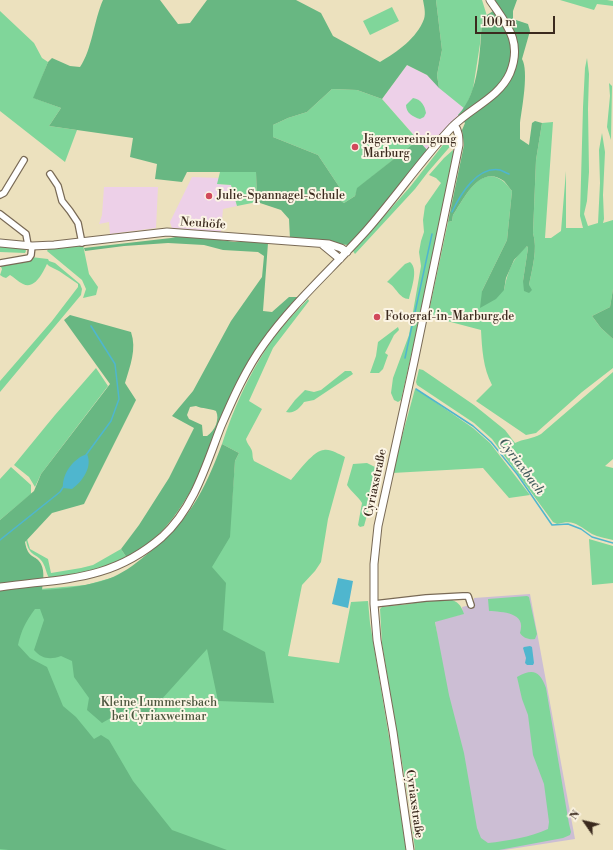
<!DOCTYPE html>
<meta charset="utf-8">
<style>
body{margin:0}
#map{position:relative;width:613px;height:850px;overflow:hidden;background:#ece1be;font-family:"Libre Bodoni",serif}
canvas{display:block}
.north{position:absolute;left:565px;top:802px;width:40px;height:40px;-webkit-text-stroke:3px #fcf5e5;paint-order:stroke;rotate:304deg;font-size:11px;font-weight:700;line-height:16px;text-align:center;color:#3b2a1e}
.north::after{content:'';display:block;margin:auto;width:14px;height:18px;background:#3b2a1e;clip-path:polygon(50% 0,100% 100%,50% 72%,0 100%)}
.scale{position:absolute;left:475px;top:16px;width:80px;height:18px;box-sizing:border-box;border:2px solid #3b2a1e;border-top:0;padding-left:5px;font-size:12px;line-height:14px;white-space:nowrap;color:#3b2a1e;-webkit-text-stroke:3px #fcf5e5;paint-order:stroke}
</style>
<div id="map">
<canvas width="613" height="850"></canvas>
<div class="north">N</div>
<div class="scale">100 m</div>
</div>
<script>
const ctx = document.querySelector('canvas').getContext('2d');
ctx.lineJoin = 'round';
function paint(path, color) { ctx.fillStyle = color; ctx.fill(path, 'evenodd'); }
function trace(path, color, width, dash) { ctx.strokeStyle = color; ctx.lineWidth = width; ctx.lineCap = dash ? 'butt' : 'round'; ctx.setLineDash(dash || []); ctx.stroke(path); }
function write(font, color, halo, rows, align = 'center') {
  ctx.font = font + ' "Libre Bodoni",serif'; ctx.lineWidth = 4; ctx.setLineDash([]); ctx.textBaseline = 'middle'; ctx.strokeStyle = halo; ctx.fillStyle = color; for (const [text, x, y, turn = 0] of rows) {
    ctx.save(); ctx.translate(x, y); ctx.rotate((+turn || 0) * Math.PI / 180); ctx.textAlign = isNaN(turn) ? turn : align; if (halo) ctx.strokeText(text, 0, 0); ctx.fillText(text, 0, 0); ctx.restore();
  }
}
paint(new Path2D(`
 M407 65 427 75 440 88 465 109 442 133 428 151 382 99Z
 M192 177 219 178 218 184 231 185 237 206 223 209 221 232 172 228 170 222Z
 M104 187H158L156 228 110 234 109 222 99 224 102 215Z`), '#edd0e8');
paint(new Path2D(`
 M530 594 575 839 504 850H469L435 621 463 614 462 607 474 604V598Z`), '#ccbed4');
paint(new Path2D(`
 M436 0H482L487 16 482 18 480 44 473 89 465 109 439 88 437 75 442 50Z
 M560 0H607L613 1V6L597 4 594 10Z
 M392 7 399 21 370 35 363 21Z
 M0 11 34 43 42 58 48 62 34 98 61 108 49 126 77 130 65 162 0 111Z
 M587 58 589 74 588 109 589 172 587 201 584 214 588 226 598 223 600 183 599 150 602 133 605 152 603 195 604 219 603 223 613 220V289L610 307 592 316 601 328 613 339V368L582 392 536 433 526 435 476 401 492 385C483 368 482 349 481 330L428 316 448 222 452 221 453 215C463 200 480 163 503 181 507 184 509 188 512 191L507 240 482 291 504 290C507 273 513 257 527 246L528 248 523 281 529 285C532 269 538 249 533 233L536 160 542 123 553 122 545 238H551L561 231 566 171V228H583L580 216 583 107 585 68Z
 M609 83 612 86 611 140 607 127 610 96Z
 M332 89 357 90 382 99 418 140 358 188 355 196 344 203 332 195 340 188 318 155 273 137V125L288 118 307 112Z
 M413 98C421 99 425 106 426 113L424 117 420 119C413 117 406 113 406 105Z
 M452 136 455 138 454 142 428 172 415 189 355 254 353 251 360 243 410 187 446 141Z
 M453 150 454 151C438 234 420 317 401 400L398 402 394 400 391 393 393 378 409 335 421 266 419 252 421 241 424 232 423 220 425 206 441 183 436 178 429 175 444 158Z
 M220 172H256L257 202 237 206 231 185 217 184Z
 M83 245 89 274 98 287 96 295 83 298 86 289 82 280 47 251 48 249Z
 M0 247 25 248 26 251 25 253 0 252Z
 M31 257 48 259 49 261 55 263 80 284 82 289 81 295 0 392V381L52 321 78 287V284L59 271 49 266 47 264C43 272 35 290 23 284 18 282 14 277 10 275L6 278 3 277 0 275 2 269 0 265Z
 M410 262C419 269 411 289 409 299 399 299 396 286 387 282L405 264Z
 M308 299 309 301 273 348 249 401 262 409 246 439C247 444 251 447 252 451 253 455 252 457 254 461L291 480C298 472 314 450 324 450 331 449 338 454 345 457L328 519 321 562 315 571 302 585 288 656 339 663 351 602 368 601 370 623 391 749 406 850H0V593L17 591 86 585 118 576 232 501 235 461 239 453 222 444C233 410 248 376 268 346 279 329 294 314 308 299Z
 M398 327 399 330 394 335 385 353 388 355 383 369 379 373H370L376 356 378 342Z
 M96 368 108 386 41 474 35 487 29 477 14 465 55 415Z
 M419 369 423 370 474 405 505 430 515 443C523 439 532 439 541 434L613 372V459L605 466 613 468V540C606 538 598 537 592 534 577 525 575 519 557 524L553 522 492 439 474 423 417 385 416 382Z
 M345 371H351L353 374 314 400 304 402C300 408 294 414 286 412L295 400 305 390 314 392 321 390Z
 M415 389 422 393 473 428 490 443 530 495 509 498 483 468 392 473Z
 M367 463 375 467 378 476 364 526 360 527 358 525 362 503C357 495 352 493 347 485L353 464Z
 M11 467 31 485V494L0 520V479Z
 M27 539 30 549 48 559 51 573 81 568 93 565 121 549 127 558 95 571 49 578C46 573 46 568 43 563 38 553 29 558 26 540Z
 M589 539 613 546V583L592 585Z
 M527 596 529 597 537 634 535 639C529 640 523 638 520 633 527 612 502 612 489 611L488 599Z
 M448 599C458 601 461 605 464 614L435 622 449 695 464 753 477 828 481 838 488 843C507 841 531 837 548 829L549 822 544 784 533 755 528 715 522 699 517 677C533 668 540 671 546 688L569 824 571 832 570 835 563 838 499 850H415L410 809 382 644 380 609 382 607 409 604 426 600Z`), '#80d69a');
paint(new Path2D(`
 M103 0H160L178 24 190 23 207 0H296L321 13 333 36 380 62C397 52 417 38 424 19 426 13 424 6 423 0H436L442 50 437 75 439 88 427 75 407 65 382 99 357 90 332 89 307 112 288 118 273 125V137L318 155 340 188 332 195 344 203 355 196 357 188 418 140 428 151 361 232 348 245 290 239 289 219 281 210 257 202 256 172H187L182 182 155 179 157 164 130 157 133 138 49 126 61 108 33 98 48 62 52 58 70 66 80 67C92 50 94 20 103 0Z
 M494 0H517L513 11V19L528 24 530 31 522 59C529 71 522 108 520 123 520 128 520 134 520 139L529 145 532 123 535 121 542 123 536 160 533 233C538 249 532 269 529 285L532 290 529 293 524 291 523 281 528 248 527 246 514 260 506 278 504 290 496 299 480 308 482 291 507 240 512 191C509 188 507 184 504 181 480 163 463 200 453 215L452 221 448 222 464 145 462 130 465 123 458 115C480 92 480 49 482 18L498 8Z
 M180 236 199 237 235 242 246 241 268 243 263 311 272 312 289 297H301C276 329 248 359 230 396 214 441 195 497 161 532 151 542 138 550 127 558L121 549 139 525 169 478 194 428 172 416 193 391 231 321 262 277 264 256 258 252 223 250 204 245 168 243 124 246 85 251 84 248 171 238ZM196 406C203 409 209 408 216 411 220 419 215 431 207 436H203L202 425 189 419 187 415 190 407Z
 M613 289V339L601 328 592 316 610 307Z
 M70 315 131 332C137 349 130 366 125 383L136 400 84 504 52 513 25 542C28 560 36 554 41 564 45 572 43 582 42 590 64 589 87 586 108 579 122 574 134 565 146 555 188 523 204 492 222 444L239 453 235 461 230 537 212 567 226 583 223 630 265 652 274 703 218 701 207 649 161 700 152 721 128 708 102 723 87 710 89 698 74 677 72 661 61 656C50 660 42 659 34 650L44 620 40 609H35C26 621 21 631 18 645L30 658 47 667 63 706 76 717 94 739 101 735 109 740 133 781 172 830 227 850H9L0 849V520L34 491 41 474 110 384 64 320Z`), '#68b782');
paint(new Path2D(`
 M87 454C93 467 82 482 72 489L63 488C62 473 74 458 87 454Z
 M338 578 353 581 348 608 332 604Z
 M530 646 532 647 534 663 533 665H527L525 663 526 658 523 648 524 647Z`), '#4fb6ce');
trace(new Path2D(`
 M452 212C460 195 477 166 500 170 503 171 506 173 509 174
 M405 358 432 234
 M416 389 473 426 491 442 517 474 552 525 568 524 581 529 592 537 613 543
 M86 455 111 421 119 399 115 364 91 326
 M0 540 60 492 64 486`), '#4fb6ce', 1.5);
const minor = new Path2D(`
 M50 174 58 186 62 201 70 211 78 223 82 243
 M0 195 4 193 24 160
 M0 214 26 234 28 245
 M0 263 29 258 31 255 32 246
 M374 604 426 598 463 596H468L471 605`);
const tertiary = new Path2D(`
 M0 243 32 246 54 245 167 232 329 244 341 248 347 252
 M323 245 340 259
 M0 587C63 578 110 582 162 537 194 508 206 465 221 426 233 398 246 369 264 344 293 303 332 269 366 231 396 197 421 160 452 127 470 108 499 98 510 73 523 41 506 24 490 0
 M410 850 393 732 377 640 374 604V564L378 526 414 362 459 145C459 138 459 131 454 125`);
trace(minor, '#796a56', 8);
trace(tertiary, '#796a56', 9);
trace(minor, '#fff', 5.5);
trace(tertiary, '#fff', 7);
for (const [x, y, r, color] of [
 [355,147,4,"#d1495b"],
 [209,196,4,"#d1495b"],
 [377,317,4,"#d1495b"]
]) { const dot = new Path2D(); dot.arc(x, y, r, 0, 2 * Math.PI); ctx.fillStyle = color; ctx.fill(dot); trace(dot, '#fcf5e5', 1.5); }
write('12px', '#3b2a1e', '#fcf5e5', [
 ["Jägervereinigung",363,140],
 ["Marburg",363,154],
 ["Julie-Spannagel-Schule",217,196],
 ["Fotograf-in-Marburg.de",385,317]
], 'left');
write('12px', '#3b2a1e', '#fcf5e5', [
 ["Neuhöfe",203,224,4],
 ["Cyriaxstraße",376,483,-78],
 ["Cyriaxstraße",414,804,82]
]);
write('12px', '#4c553d', '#fcf5e5', [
 ["Kleine Lummersbach",159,703],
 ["bei Cyriaxweimar",159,717]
]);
write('italic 13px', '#425b5c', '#fcf5e5', [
 ["Cyriaxbach",521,467,53]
]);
</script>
